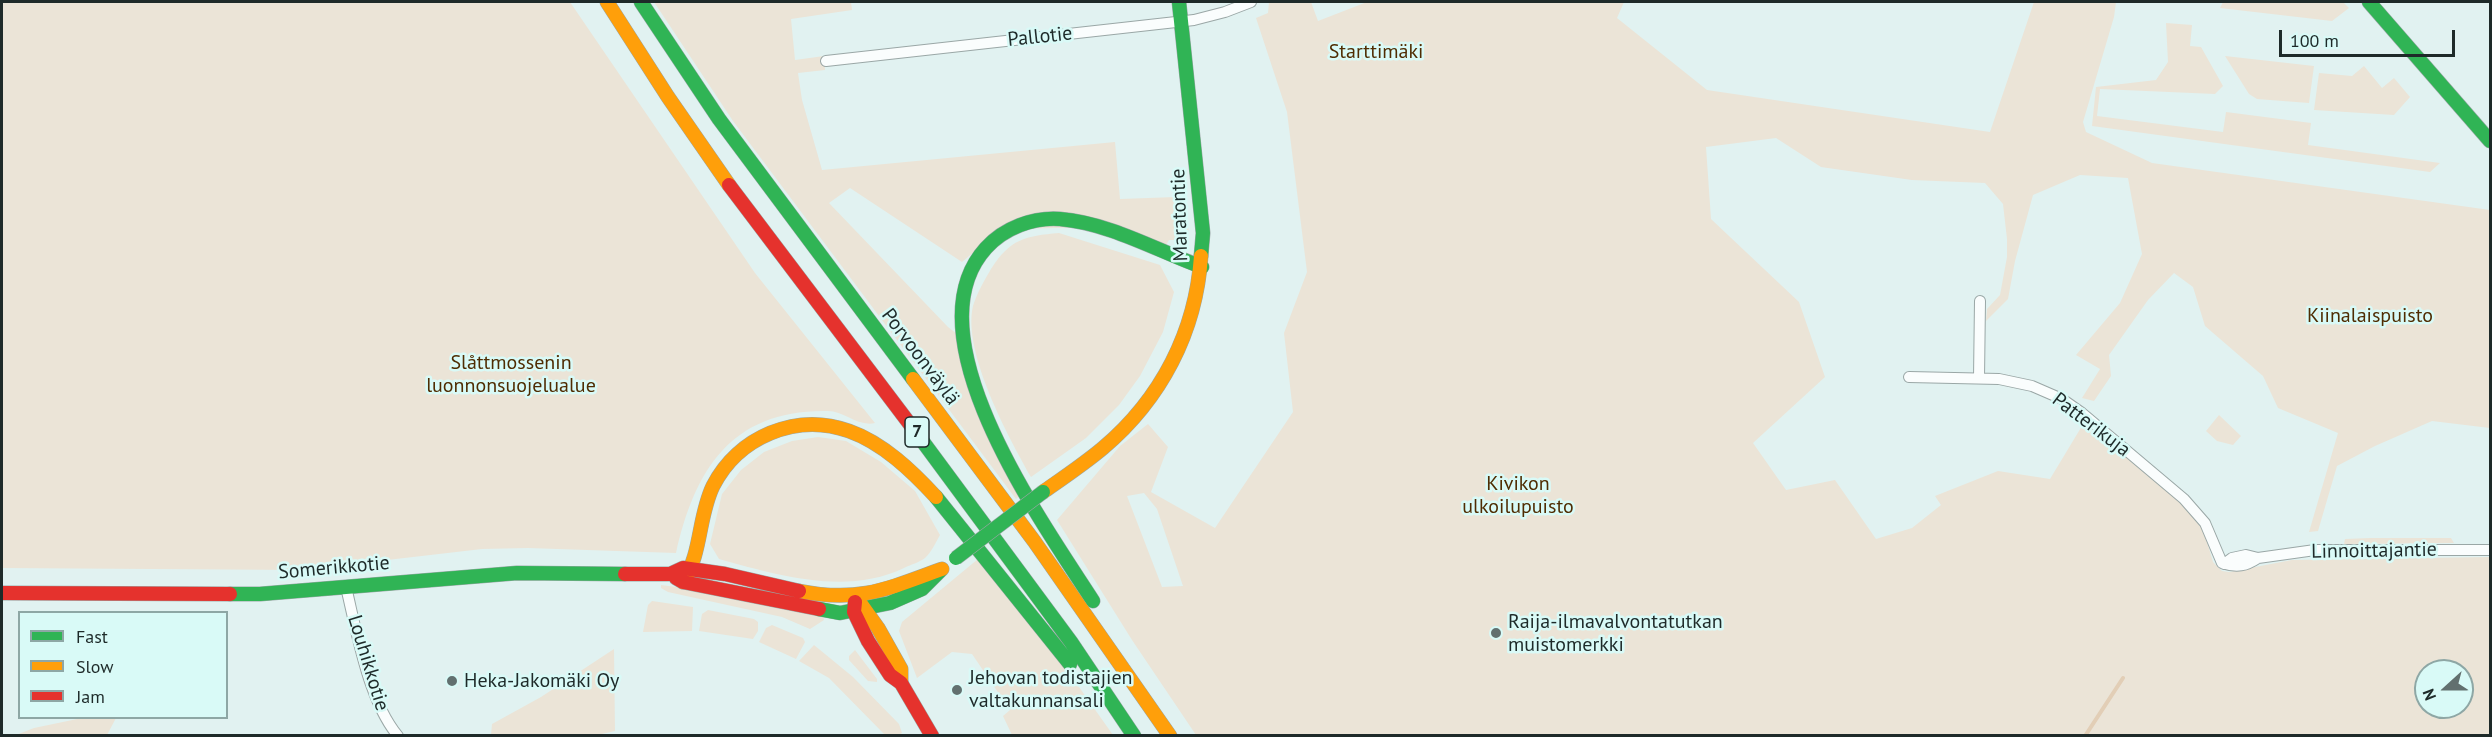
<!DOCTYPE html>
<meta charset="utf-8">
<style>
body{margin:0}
#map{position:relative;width:2492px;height:737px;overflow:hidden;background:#e1f2f1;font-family:"PT Sans",sans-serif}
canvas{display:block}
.frame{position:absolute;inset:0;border:3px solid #1e2a29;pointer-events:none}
.legend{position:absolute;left:18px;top:611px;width:210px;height:108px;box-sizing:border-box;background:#d9faf7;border:2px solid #8ea7a5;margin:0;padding:8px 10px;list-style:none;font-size:18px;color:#1e2a29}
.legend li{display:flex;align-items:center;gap:12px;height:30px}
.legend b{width:30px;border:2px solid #8ea7a5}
.north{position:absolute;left:2414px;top:659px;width:60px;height:60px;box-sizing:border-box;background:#d9faf7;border:2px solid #8ea7a5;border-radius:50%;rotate:249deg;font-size:16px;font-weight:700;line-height:24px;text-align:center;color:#1e2a29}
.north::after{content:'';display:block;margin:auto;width:21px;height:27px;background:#62706f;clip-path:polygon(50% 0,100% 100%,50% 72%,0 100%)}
.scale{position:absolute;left:2279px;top:30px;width:176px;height:27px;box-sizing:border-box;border:3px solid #1e2a29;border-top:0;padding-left:8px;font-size:18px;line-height:21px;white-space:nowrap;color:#1e2a29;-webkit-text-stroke:4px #d9faf7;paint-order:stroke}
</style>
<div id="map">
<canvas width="2492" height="737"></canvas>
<div class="frame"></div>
<ul class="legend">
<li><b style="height:8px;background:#30b455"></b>Fast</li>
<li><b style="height:8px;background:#ff9f0a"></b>Slow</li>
<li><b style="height:8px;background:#e5322d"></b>Jam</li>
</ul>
<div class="north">N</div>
<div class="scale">100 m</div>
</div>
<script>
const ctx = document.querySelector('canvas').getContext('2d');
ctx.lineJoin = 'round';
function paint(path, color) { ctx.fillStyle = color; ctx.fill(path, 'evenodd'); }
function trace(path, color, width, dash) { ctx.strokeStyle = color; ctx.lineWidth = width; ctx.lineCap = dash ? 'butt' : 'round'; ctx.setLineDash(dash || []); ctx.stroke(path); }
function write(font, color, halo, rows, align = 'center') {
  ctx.font = font + ' "PT Sans",sans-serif'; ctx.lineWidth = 5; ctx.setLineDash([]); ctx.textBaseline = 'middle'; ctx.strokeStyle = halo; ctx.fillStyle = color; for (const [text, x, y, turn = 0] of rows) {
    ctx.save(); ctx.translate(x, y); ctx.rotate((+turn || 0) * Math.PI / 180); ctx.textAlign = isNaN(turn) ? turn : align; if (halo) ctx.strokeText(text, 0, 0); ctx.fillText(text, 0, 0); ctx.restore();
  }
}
paint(new Path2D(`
 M2 2H570L755 273 875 423C858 427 844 411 828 411 733 409 695 468 676 553L528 548 482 549 301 570 2 568Z
 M654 2H851L852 10 791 19 795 60 824 56 825 70 798 73 802 100 822 170 1115 142 1120 199 1176 197 1175 172 1183 175 1189 235 1184 240H1169L1166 245 1108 227 1001 229 962 262 850 188 829 203 948 327 957 334 1022 494 1016 499 733 121Z
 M1269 2H1311L1318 21 1367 2H1624L1617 18 1707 90 1990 132 2034 2H2116L2114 17 2083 122 2086 132 2152 163 2490 210V428L2432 421 2375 446 2337 466 2318 531 2309 532 2338 433 2278 408 2263 376 2205 326 2193 287 2174 273 2148 300 2109 355 2111 376 2094 401 2082 398 2100 369 2076 355 2120 303 2142 254 2128 178 2080 175 2033 195 2015 261 2008 299 1986 321 1987 309 2000 295 2007 257V239L2003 204 1985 183 1912 180 1821 167 1776 138 1706 147 1711 219 1799 302 1825 377 1753 443 1786 490 1835 480 1876 539 1912 528 1941 505 1935 496 1998 471 2050 479 2085 421 2184 504 2203 528 2213 562 2222 571 2229 572 2292 560 2490 557V735H1196L1132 640 1057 520 1120 446 1148 424 1168 447 1151 492 1215 528 1293 412 1284 333 1307 272 1287 112 1256 18 1268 13ZM1144 493 1157 509 1183 586 1162 587 1127 496ZM2426 671H2462V707H2426Z
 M2223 2H2343L2349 8 2332 21 2220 8Z
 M2166 23 2192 25 2190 46 2201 47 2223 86 2215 94 2100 89 2097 116 2223 132 2226 112 2311 123 2308 145 2440 163 2430 172 2092 126 2096 87 2156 80 2168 62Z
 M2225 56 2314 66 2309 103 2257 99 2249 94Z
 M2364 66 2382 88 2394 78 2410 97 2394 115 2314 110 2319 73 2352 76Z
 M1059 233 1160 265 1174 292 1163 332 1140 376 1119 405 1086 438 1031 477C1009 438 962 352 973 306 977 293 984 281 991 269 1010 239 1025 236 1059 233Z
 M2219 415 2241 436 2233 445 2217 441 2206 431Z
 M818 437 846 441 881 462 915 491 940 535C936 542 931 553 925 558 920 562 910 565 904 568 846 596 777 575 719 559L710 544 722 494 741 470 764 452 792 441Z
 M2370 538H2451L2454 543 2344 544 2345 539Z
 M978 559 1062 663 1113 735H1012L1003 716 1010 710 972 654 952 652 917 678 899 631 902 622Z
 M661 585 706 591 823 616 824 620 810 629 782 617 668 592 661 588Z
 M652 601 693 607 692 631 643 632 648 605Z
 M708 610 754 619 758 622V631L753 639 699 631 702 614Z
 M772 625 803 638 805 642 796 659 759 642 766 628Z
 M814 645 853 677 899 724 902 733 898 735H885L829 678 799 661Z
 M614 649 615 731 593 736 491 735 492 724 541 697Z
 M855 650 877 679V682L868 681 849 660V656Z
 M82 718H116L107 735H16L34 728Z`), '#ebe4d7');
trace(new Path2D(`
 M2085 736 2123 678`), '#e2ceb6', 4);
const street = new Path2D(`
 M826 61 1194 20 1225 12 1251 2
 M1909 377 1999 379 2032 386 2062 399 2082 413 2184 499 2205 523 2222 563C2237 568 2246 566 2258 558
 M1979 378 1980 301
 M2224 564 2232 558 2246 555 2258 558 2315 550H2490
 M346 587C357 633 368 700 398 736`);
const fast = new Path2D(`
 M641 2 719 119 913 379
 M1179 2 1203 233 1201 256
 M2369 2 2490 141
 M912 427 1071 642 1134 736
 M936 497 1070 664
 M230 594H260L517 573 625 574
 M1093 601C1043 523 907 335 986 248 1004 228 1033 217 1060 219 1109 223 1156 250 1202 267
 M819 609 840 613 890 603 922 589 940 571`);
const slow = new Path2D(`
 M607 2 668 97 729 185
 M913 379 1034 541 1170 736
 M1043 492C1063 478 1084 464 1103 448 1161 399 1196 332 1201 256
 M683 582C702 553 698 517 713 486 738 437 796 412 849 431 883 443 912 471 936 497
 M799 591C859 603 887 589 942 569
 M861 604 878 628 901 669V683`);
const jam = new Path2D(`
 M729 185 912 427
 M625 574H670L683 568 725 574 799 591
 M676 578 683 582 819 609
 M2 593 230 594
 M855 602 854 612 868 641 890 675 901 683 932 736`);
trace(street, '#9aa7a6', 12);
trace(fast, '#9aa7a6', 15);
trace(slow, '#9aa7a6', 15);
trace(jam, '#9aa7a6', 15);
trace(street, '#fafdfd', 10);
trace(fast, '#30b455', 14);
trace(slow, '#ff9f0a', 14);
trace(jam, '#e5322d', 14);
const fastBridge = new Path2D(`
 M956 558 1043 492`);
trace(fastBridge, '#9aa7a6', 15, []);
trace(fastBridge, '#30b455', 14);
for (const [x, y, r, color] of [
 [1496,633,6,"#62706f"],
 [452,681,6,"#62706f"],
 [957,690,6,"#62706f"]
]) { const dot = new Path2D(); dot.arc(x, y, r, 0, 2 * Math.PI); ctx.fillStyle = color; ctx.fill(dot); trace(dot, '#d9faf7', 2); }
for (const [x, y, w] of [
 [917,432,24]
]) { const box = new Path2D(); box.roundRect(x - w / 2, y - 15, w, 30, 4.5); ctx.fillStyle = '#d9faf7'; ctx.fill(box); trace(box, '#1e2a29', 1.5); }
write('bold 18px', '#1e2a29', null, [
 ["7",917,432]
]);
write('20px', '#1e2a29', '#d9faf7', [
 ["Pallotie",1040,37,-6],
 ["Maratontie",1180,215,-92],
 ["Porvoonväylä",920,357,53],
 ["Patterikuja",2091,425,37],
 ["Linnoittajantie",2374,551,-1],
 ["Somerikkotie",334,568,-5],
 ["Louhikkotie",368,663,73]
]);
write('20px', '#4f2c02', '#d9faf7', [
 ["Starttimäki",1376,52],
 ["Kiinalaispuisto",2370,316],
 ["Slåttmossenin",511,363],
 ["luonnonsuojelualue",511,386],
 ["Kivikon",1518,484],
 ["ulkoilupuisto",1518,507]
]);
write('20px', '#1e2a29', '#d9faf7', [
 ["Raija-ilmavalvontatutkan",1508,622],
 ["muistomerkki",1508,645],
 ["Jehovan todistajien",969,678],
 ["valtakunnansali",969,701],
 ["Heka-Jakomäki Oy",464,681]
], 'left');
</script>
